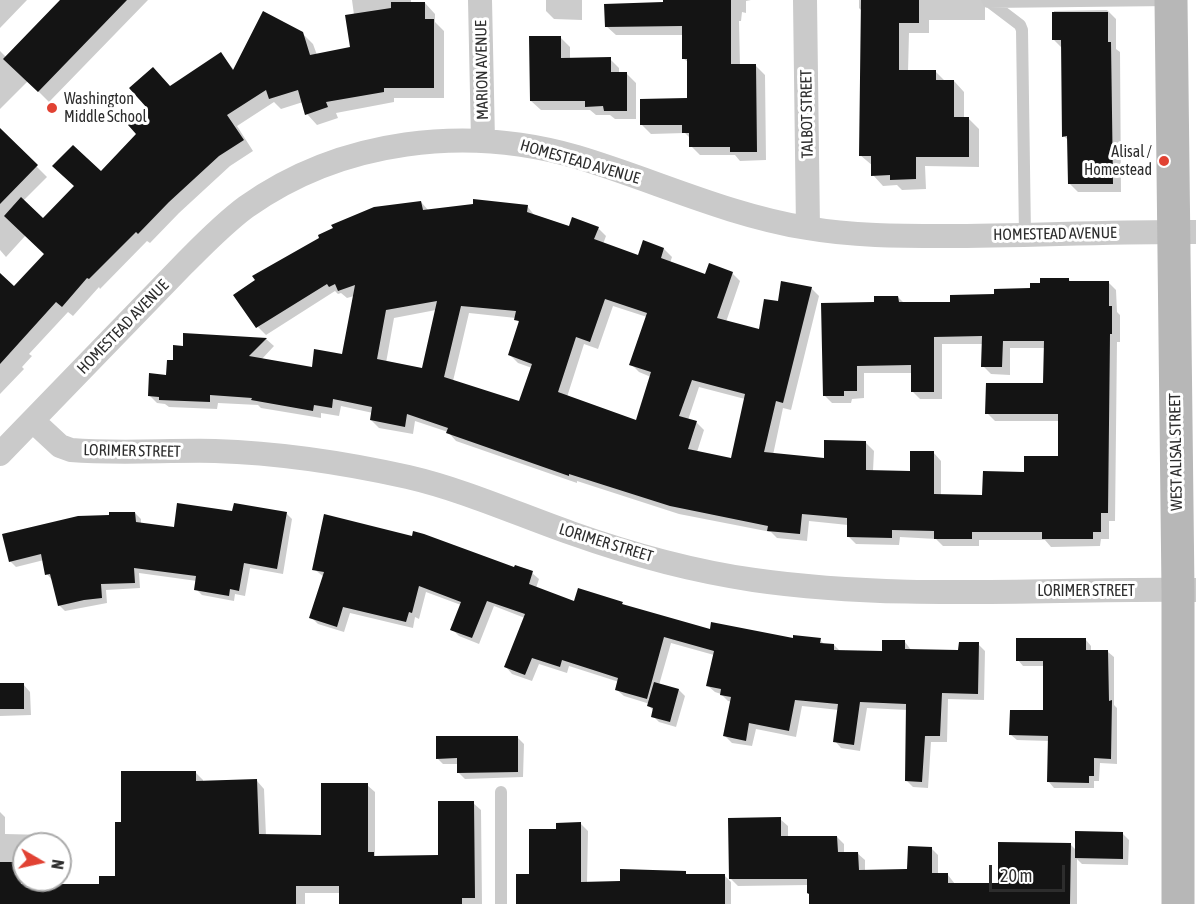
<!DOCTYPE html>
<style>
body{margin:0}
#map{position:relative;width:1196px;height:904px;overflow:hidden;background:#fff;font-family:"Asap Condensed",sans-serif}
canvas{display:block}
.north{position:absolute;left:12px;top:832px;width:60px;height:60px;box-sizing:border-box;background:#fff;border:2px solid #ababab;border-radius:50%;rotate:99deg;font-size:16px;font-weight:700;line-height:24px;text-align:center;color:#2d2d2d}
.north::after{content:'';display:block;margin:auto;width:21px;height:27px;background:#e14233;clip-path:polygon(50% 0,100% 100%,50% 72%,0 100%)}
.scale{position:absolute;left:989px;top:865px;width:76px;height:27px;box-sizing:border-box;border:3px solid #2d2d2d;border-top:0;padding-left:8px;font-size:18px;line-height:21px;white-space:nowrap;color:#2d2d2d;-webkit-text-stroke:4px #fff;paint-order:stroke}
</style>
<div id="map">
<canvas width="1196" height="904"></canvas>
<div class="north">N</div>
<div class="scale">20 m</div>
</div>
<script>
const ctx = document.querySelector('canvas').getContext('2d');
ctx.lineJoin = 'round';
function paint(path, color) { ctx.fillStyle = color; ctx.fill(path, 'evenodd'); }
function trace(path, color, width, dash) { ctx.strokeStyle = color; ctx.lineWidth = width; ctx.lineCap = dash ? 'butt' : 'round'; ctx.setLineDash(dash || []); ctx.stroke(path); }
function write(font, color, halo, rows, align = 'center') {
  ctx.font = font + ' "Asap Condensed",sans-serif'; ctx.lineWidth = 6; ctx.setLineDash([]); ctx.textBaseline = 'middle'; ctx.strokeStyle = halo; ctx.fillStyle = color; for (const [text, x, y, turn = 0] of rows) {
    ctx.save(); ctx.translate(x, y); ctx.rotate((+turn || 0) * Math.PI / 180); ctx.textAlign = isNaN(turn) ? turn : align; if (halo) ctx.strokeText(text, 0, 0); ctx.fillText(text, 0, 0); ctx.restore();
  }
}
paint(new Path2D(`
 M0 0H27L0 28Z
 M62 0H148L49 102 28 81 0 109V51L7 58Z
 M352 0H411V3H425L435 14V22L444 31V98H394V102L336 113 338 118 317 125 307 114 303 102 281 109 274 102 237 126 253 151 230 166 179 213 150 243 147 241 100 289 99 287 73 316 68 312 29 354 32 356 22 367 24 369 0 394V275L14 289 45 254 26 235 6 257 0 250V130L47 177 23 201 43 221 101 173 138 134 170 87 221 54 234 70 302 33 313 44 317 55 352 48 354 15Z
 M546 0H582V20L554 19 546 11Z
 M664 0H751L746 1V13L742 12 741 21H739L740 66H756L765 75 766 160 740 161 735 155H700L691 146V139L685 133 651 134 642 125 688 100 689 63 683 58 684 35H616L606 26 664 4Z
 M859 0H1117L985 6V20H929V33H909L908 72H936L945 81H954L964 92V118H968L979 129V167L925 166 926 189 902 190 897 185 883 186 873 175V166L860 155 863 12 859 8Z
 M1107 10 1116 19V49L1120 52 1121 192H1078L1069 183V141L1064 136 1063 49 1054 40V11Z
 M560 37 570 47V59H610L619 68V73H626L636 83V119H615L610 115H596L590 110H541L531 101Z
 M421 202 429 211 527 206 535 216 570 228H598L606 236 603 244 638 257 664 249 672 257 670 263 706 276 732 273 740 281 726 322 760 331 779 303 811 288 819 296 791 410 783 408 773 455 825 460 866 443 874 451 873 471 912 472 933 452 941 461V495L983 496 1059 457V421H995L987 413 1045 384V348H1010V375L991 374 983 366V344H942V399H920L912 391V373H864V398L852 399 851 403H832L824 395 876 304 898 297 904 303H952L1032 290 1069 280 1071 282H1108L1116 290 1117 312 1120 315V342H1117L1115 521H1109V539H1101L1100 546 1051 547 1045 540H979V546H943L936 539 900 537 899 545 856 544 848 536V525L809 521 807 541 777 538 771 532 679 514 577 481V483L456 441 448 432 415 421 413 434 379 428 371 420 373 413 341 406 339 416 321 413V418L261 408 258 405 218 403 217 409 169 407 165 404 157 403 149 395 168 376 174 362 184 347 185 334 266 339 274 346 261 360 313 368 343 356 354 296 347 298 341 293 338 294 335 291 266 335 258 327ZM613 306 647 317 631 364 639 372 651 377 637 422 567 397 584 344 598 349ZM436 310 423 370 386 363 394 318ZM469 313 516 318 520 324 510 355 518 363 532 368 520 403 453 381ZM699 387 745 399 732 460 697 452 704 430 696 422 688 420Z
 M234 512 286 513 292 519 283 574 250 568 245 596 235 594 234 601 202 595 196 589 197 581 139 573 140 588 106 590 107 603 65 611 59 605 52 580 47 574 44 560 16 567 10 561 135 513 141 519V524L175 529Z
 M314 569H514L532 573 539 579 536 588 575 603 622 604 625 607 711 631 794 640H820L825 645H834L840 651 884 653 905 642 911 650 960 651 978 644 985 651 984 700 948 699 947 742H931L928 788 913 787 907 781 908 710 867 708 860 751 841 748 835 741 839 710 802 706 796 737 756 729 752 746 732 743 725 736 732 702 728 701 721 694 715 692 708 686 714 655 671 643 659 685 679 690 685 696 676 727 659 722 653 716 654 711 649 706 650 704 624 696 617 690 619 682 569 666 567 673 539 664 532 681 512 674 506 667 525 618 494 606 479 644 459 636 452 629 461 605 426 592 419 619 415 617 413 628 350 613 344 632 318 624 311 617 324 577Z
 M1086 640 1091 646V652H1108L1114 657V705L1117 708V764L1100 763 1099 781H1094V788H1054L1049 782V741L1017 740 1011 735 1045 712 1044 666H1023L1018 660Z
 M0 684H23L30 692 31 715 0 716Z
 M517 737 524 744 523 777 465 779 459 773V764H443L437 758Z
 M195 772 203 780V783L257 781 264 789 266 836H322L367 785 375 792V856L377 858 440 856 473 803 481 810 482 904H340V893H305V904H0V812L5 817V834L47 835 54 842V844H24V880H54V886H100L117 877 122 824Z
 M780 819 788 826V837H837L844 844V854L857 853 865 860V872L909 871 931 848 938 855V875H948L955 884 999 885 1070 844 1076 850 1123 834 1129 840 1128 865 1082 864 1077 859V904H811L808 885 738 886 731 879V904H518L531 876 557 830 581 824 588 831 587 883 621 882 685 873 688 875H724L731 882 730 820Z`), '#0003');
paint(new Path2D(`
 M60 0H127L38 92 3 59Z
 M663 0H731V64H756L757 152H730V147H689V133H682V125H640V99L687 98V59H682V26L605 27 604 4 663 2Z
 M861 0H919V23H899V70H936V80H954V117H969V157H916V179L890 180V175L871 176V156H859Z
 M391 2H425V19H434V88H384V92L326 102 328 107 305 115 298 90 269 99 266 90 227 115 244 140 219 156 169 202 138 234 136 232 89 279 87 278 62 307 56 302 0 364V273L14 286 44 254 4 216 21 197 43 218 74 186 52 166 73 145 101 171 136 134 128 125 147 108 129 88 153 67 170 86 221 52 233 70 263 11 303 32 310 55 350 47 345 15 391 8Z
 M1052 12H1108V42H1111L1113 184H1068L1067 136 1062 137 1061 40H1052Z
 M529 36H561V58L611 57V72H627V111H604L603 106 585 107V101H530Z
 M0 128 38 165 0 204Z
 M473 199 528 205 527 212 569 226 572 217 599 227 594 239 638 255 643 240 664 248 661 258 705 274 709 263 733 272 717 318 759 329 764 299 778 301 781 281 812 287 783 403 776 401 764 452 824 458V440L866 441V470L910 471V451H934V494L982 495 983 471 1024 472V456H1058V414H985L986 383H1043L1044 341H1003L1002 367H981L982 336 934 337V392H911V365L857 366V391H844V396H823L821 303 874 302V296H898L899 302H950V295L994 294V289L1030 288V283H1040V278H1069V281H1109V306H1112V334H1110L1108 513H1101V532H1093V539H1042V532H972V539H934V531L892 530V538L847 537V518L802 514 800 534 767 531 768 526 670 506 569 474V476L446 433 448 428 407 414 405 427 370 420 372 407 333 399 332 408 314 405 313 411 251 400 252 398 210 395V402L159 400V397L148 396 149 373 166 375 167 360H173V345L183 346V333L267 338 249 356 312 367 314 349 342 354 355 285 338 291 335 284 329 287 327 284 256 328 233 295 255 280 252 276 319 238 318 235 333 228 331 225 374 207 421 201 423 210 473 204ZM605 299 647 313 629 365 651 372 636 420 558 392 576 337 590 342ZM437 301 422 368 377 359 386 310ZM461 306 516 311 514 320 519 321 508 355 532 364 519 401 444 377ZM692 380 745 394 731 458 688 449 697 421 679 416Z
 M177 503 232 511 234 503 287 512 277 569 244 563 239 591 230 589 229 596 194 590 196 576 134 568 135 583 101 584 102 598 84 600 58 606 50 574 45 575 41 554 9 562 2 534 78 516 109 515V512H135L136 522 174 527Z
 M324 514 412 536 413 531 424 534 514 567 515 565 533 571 529 584 574 601 578 588 623 602 622 604 710 629 711 622 793 638V635L821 638 820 643 834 644V650L882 651V640H905V649L958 650 959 642H979L978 694 942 693 940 736H925L922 782 905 781 906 704 860 702 854 745 833 742 838 704 795 700 789 731 749 723 746 741 723 736 731 697 720 695 721 689 706 686 714 651 664 637 647 699 615 690 618 678 562 660 560 667 532 658 525 675 504 667 525 614 487 601 472 638 450 630 461 602 419 586 412 613 409 612 406 622 343 607 337 627 309 618 324 572 312 570Z
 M1016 638H1086V650H1108L1109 701 1112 700 1111 759 1094 758V776H1089V783L1047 782 1048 736 1009 735 1010 710H1043V661H1016Z
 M654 682 679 689 670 722 651 717 653 708 647 706Z
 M0 683H24V709H0Z
 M436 736H518V772L457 773V758L436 759Z
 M121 771H196V781L257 779 259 834 321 835V783H368V852H374V856L438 855V801H474L475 898H462V904H339V886H296V904H0V862H21V884H99V876H115V822H121Z
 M781 817V836H837L838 852H858L859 870 907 869 908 846 932 847V873H948V883H998V842L1071 843 1070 904H809V894L807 893V879H729L728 818Z
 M581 822V882L620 881V869L686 871V874H725V904H516V874H529V829H556V823Z
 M1075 831 1123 832V859L1075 858Z`), '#141414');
trace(new Path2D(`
 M987 0 1020 25 1022 30 1025 236
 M988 2 1170 0
 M501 792V904`), '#cacaca', 12);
trace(new Path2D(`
 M480 0 483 140
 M805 0 808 228
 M33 421 60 446 71 450C119 454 167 450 215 451 280 453 345 463 408 477 464 490 517 514 571 533 630 554 692 571 754 580 900 601 1049 588 1196 590
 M0 454 183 265C203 245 223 224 246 207 342 139 466 125 577 157 654 180 727 215 807 228 852 236 899 236 945 236 1029 236 1112 231 1196 232`), '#cacaca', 24);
trace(new Path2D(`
 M1171 0 1178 590V904`), '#b7b7b7', 33);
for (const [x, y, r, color] of [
 [52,108,6,"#e14233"],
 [1164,161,6,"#e14233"]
]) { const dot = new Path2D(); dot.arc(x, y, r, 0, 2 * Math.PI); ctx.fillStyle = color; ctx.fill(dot); trace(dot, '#fff', 2); }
write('16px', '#2d2d2d', '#fff', [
 ["MARION AVENUE",482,70,-91],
 ["TALBOT STREET",807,114,-91],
 ["HOMESTEAD AVENUE",580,162,16],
 ["HOMESTEAD AVENUE",1055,234,-1],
 ["HOMESTEAD AVENUE",123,327,-46],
 ["LORIMER STREET",132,451,1],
 ["WEST ALISAL STREET",1176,452,-91],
 ["LORIMER STREET",606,543,17],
 ["LORIMER STREET",1086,591]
]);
write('16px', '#2d2d2d', '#fff', [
 ["Washington",64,99],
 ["Middle School",64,117],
 ["Alisal /",1152,152,"right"],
 ["Homestead",1152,170,"right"]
], 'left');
</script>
